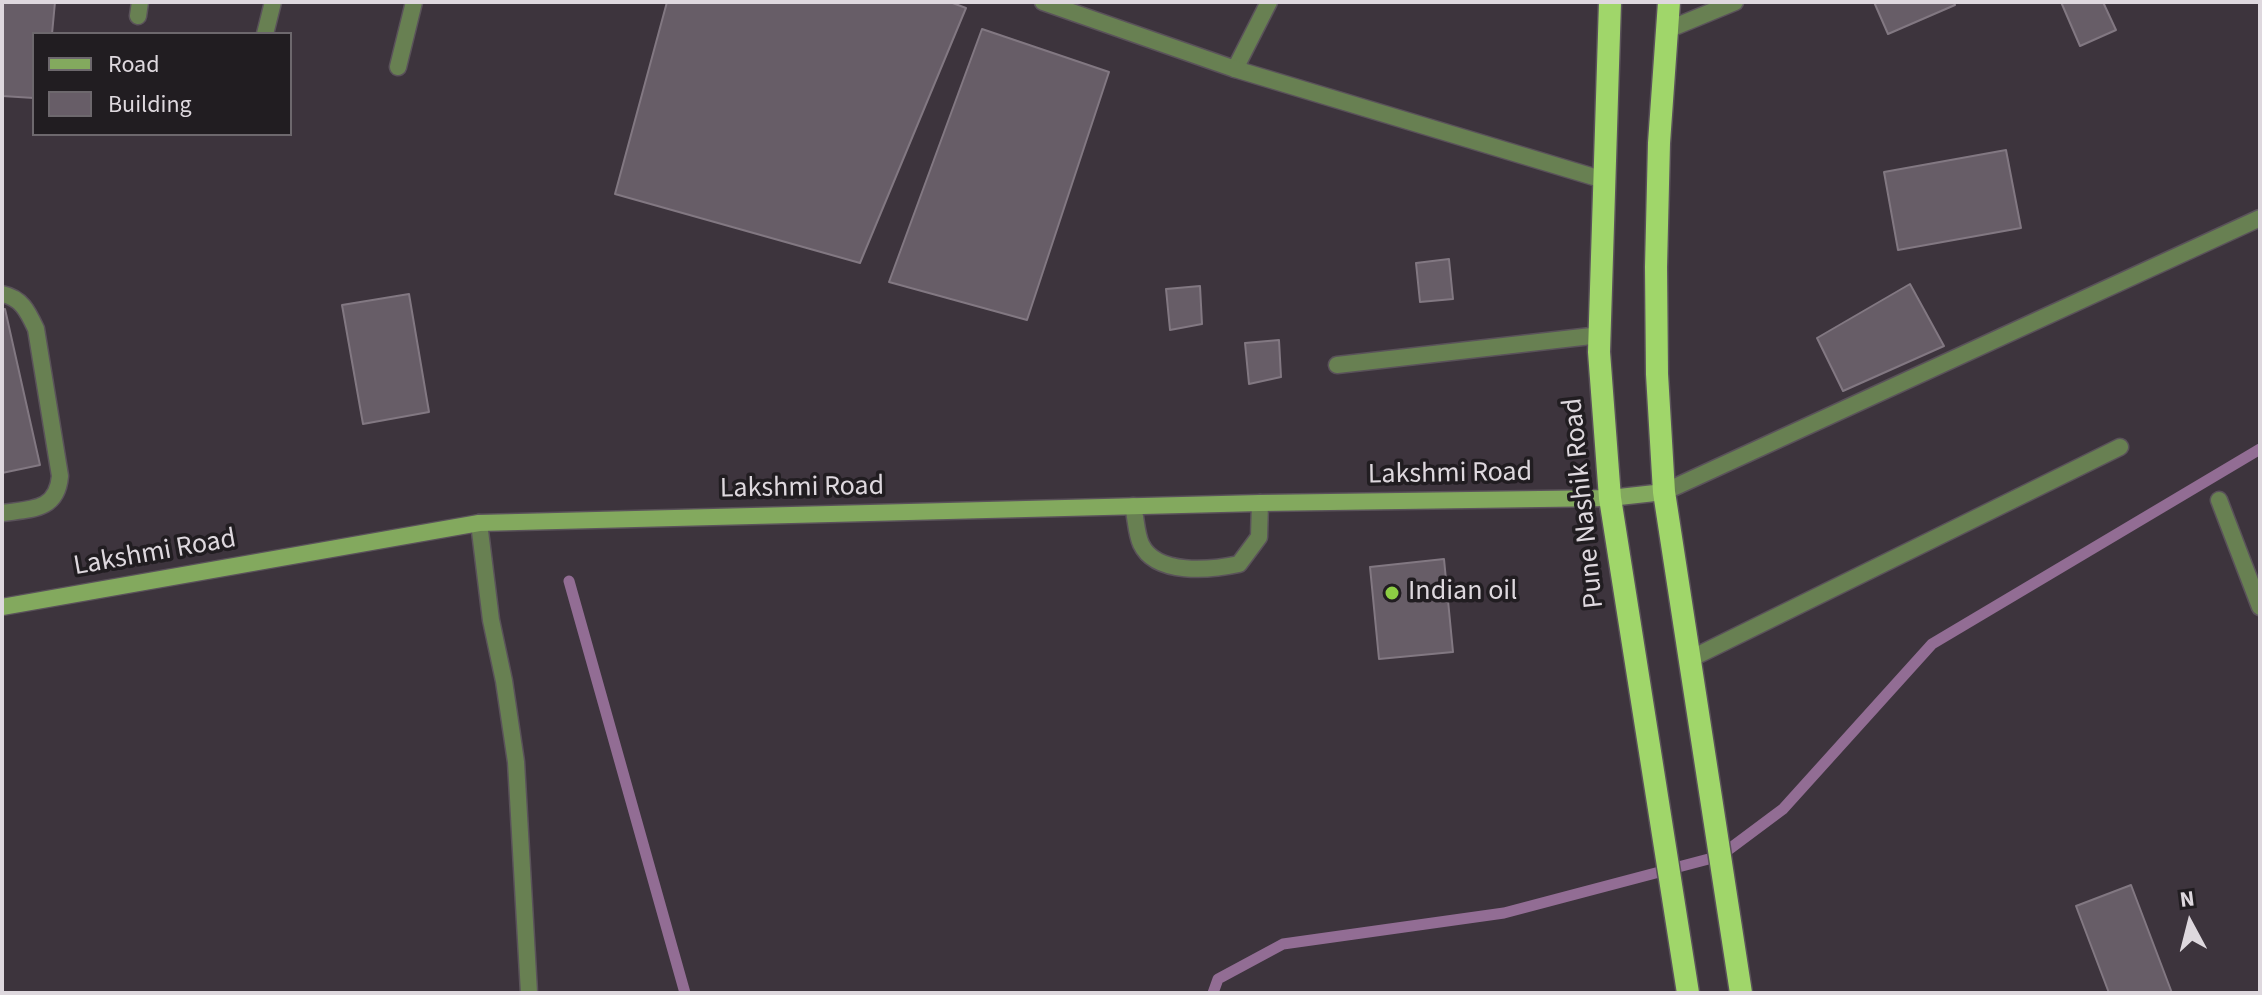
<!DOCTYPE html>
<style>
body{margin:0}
#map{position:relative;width:2262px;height:995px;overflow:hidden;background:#3d343d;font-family:"Source Sans 3",sans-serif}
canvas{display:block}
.frame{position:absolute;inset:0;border:4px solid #ded8de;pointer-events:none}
.legend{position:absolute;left:32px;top:32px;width:260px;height:104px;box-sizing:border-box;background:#211d21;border:2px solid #6d686d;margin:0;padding:10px 14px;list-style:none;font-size:24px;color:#ded8de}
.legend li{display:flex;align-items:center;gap:16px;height:40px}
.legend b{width:40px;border:2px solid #6d686d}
.north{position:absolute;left:2150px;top:883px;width:80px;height:80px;-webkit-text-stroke:6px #211d21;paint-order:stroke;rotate:353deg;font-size:22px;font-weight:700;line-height:32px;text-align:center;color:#ded8de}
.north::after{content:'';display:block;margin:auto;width:28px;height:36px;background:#ded8de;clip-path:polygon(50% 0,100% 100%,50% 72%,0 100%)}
</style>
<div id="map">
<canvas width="2262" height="995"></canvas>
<div class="frame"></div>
<ul class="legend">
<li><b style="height:10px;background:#83a95e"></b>Road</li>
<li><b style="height:22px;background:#675d67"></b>Building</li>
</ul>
<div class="north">N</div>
</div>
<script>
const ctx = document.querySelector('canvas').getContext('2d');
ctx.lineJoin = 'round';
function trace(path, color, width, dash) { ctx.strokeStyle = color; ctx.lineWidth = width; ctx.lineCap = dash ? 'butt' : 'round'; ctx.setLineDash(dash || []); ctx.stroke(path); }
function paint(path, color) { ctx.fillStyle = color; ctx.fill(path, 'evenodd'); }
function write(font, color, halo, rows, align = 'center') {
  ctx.font = font + ' "Source Sans 3",sans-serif'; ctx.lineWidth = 7; ctx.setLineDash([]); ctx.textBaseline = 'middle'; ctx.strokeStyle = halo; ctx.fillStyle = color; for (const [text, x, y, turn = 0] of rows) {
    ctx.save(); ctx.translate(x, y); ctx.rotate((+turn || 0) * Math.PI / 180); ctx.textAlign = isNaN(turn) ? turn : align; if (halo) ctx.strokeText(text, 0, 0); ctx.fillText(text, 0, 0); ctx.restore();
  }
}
trace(new Path2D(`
 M569 581 685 993
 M1213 993 1218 979 1283 944 1504 913 1720 856 1783 809 1932 644 2260 449`), '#926d94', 11);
const building = new Path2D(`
 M2 2H55L52 34H34V98L2 96Z
 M667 2H950L966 8 860 263 615 194Z
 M1874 2H1954L1955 5 1888 34Z
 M2061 2H2103L2116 30 2080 46Z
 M982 29 1109 72 1027 320 889 282Z
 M2006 150 2021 228 1898 250 1884 172Z
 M1449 259 1453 299 1420 302 1416 263Z
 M1910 284 1944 346 1843 391 1817 338Z
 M1200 286 1202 324 1170 330 1166 289Z
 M409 294 429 412 363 424 342 305Z
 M5 309 40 465 2 473V310Z
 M1279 340 1281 377 1249 384 1245 343Z
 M1444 559 1453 652 1379 659 1370 567Z
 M2131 885 2172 993H2109L2076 906Z`);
paint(building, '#675d67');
trace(building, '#827882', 2);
const service = new Path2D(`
 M138 16 140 2
 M265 34 273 2
 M398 67 414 2
 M1235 69 1269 2
 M2 294C22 298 28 312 36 329L60 476C57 511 31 509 2 513
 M1664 492 2260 218
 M1133 506C1136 518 1136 533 1141 544 1156 576 1211 570 1239 564L1259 537 1260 503
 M479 523 491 620 504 681 516 762 529 993
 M1690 659 2120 447`);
const minor = new Path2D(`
 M1043 2 1235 69 1604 180
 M1667 30 1735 2
 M1337 365 1600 335
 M2219 500 2260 607`);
const secondary = new Path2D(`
 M2 607 479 523 1260 503 1610 498 1664 492`);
const trunk = new Path2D(`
 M1610 2 1599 352 1610 498 1688 993
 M1669 2 1659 143 1656 267 1657 374 1664 492 1741 993`);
trace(service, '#5a525a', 19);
trace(minor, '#5a525a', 19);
trace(secondary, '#5a525a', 19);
trace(trunk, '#5a525a', 25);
trace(service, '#688052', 16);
trace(minor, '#688052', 16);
trace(secondary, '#83a95e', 16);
trace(trunk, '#a0d66a', 22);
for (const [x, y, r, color] of [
 [1392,593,8,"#8dce44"]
]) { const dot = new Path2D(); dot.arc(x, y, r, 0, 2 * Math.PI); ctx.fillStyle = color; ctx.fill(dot); trace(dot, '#211d21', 3); }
write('28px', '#ded8de', '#211d21', [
 ["Lakshmi Road",1450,475,-1],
 ["Lakshmi Road",802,489,-1],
 ["Pune Nashik Road",1585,503,-96],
 ["Lakshmi Road",155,554,-10]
]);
write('28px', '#ded8de', '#211d21', [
 ["Indian oil",1408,593]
], 'left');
</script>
